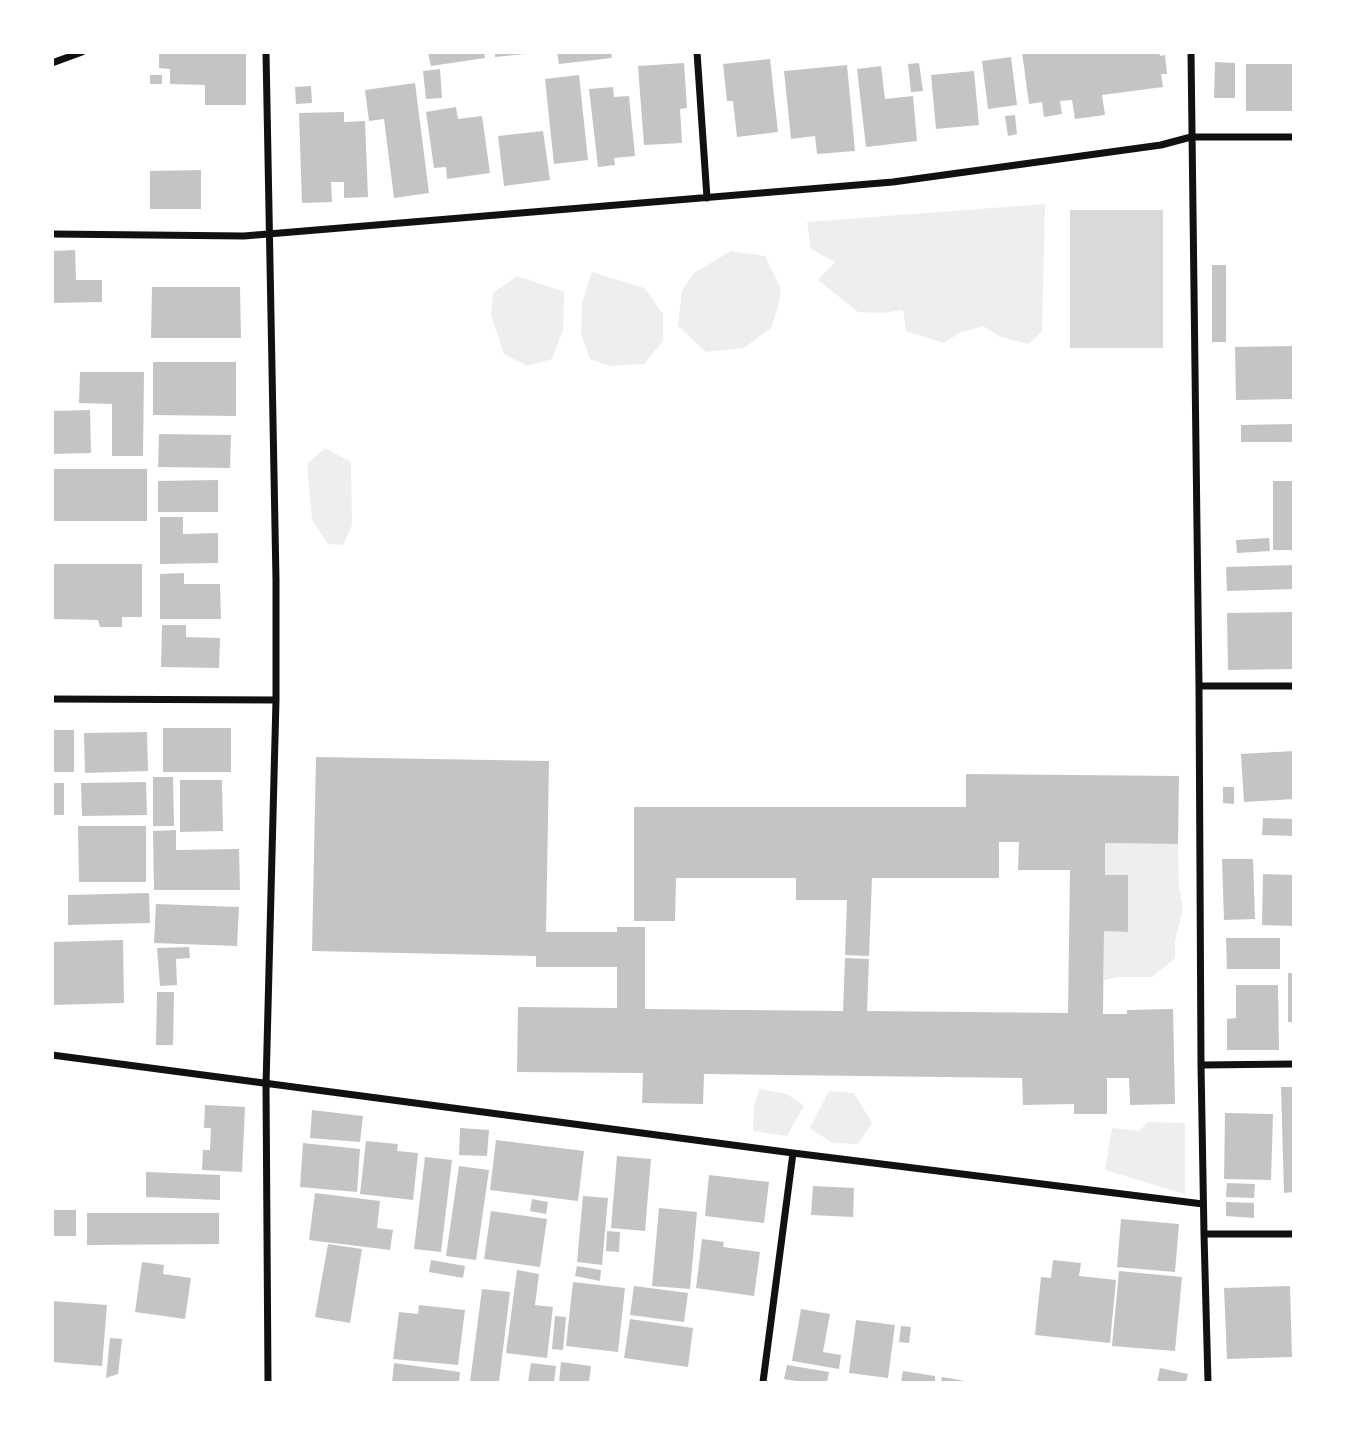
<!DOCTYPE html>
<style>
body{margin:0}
#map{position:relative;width:1346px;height:1435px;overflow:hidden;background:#fff;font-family:"PT Sans",sans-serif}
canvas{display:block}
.frame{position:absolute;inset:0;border:54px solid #fff;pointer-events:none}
</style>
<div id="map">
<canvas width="1346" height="1435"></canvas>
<div class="frame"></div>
</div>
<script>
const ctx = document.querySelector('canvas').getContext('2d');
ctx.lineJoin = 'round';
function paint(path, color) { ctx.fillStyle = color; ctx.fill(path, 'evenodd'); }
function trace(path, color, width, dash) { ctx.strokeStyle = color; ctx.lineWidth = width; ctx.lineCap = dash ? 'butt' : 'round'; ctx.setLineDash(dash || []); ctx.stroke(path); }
paint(new Path2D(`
 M1045 204 1042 332 1028 344 1001 337 983 326 959 333 944 343 906 331 903 310 883 313 858 312 818 280 835 262 811 249 807 222Z
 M731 251 765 256 781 289 778 308 771 328 744 348 706 352 678 326 682 291 694 273Z
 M592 272 644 288 663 314V341L644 364 610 366 590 359 581 334 582 303Z
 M517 276 564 292 563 330 552 359 527 366 504 354 491 315 493 293Z
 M325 448 351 462 352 525 343 545 328 544 312 520 307 464Z
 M1105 843 1178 844 1179 888 1183 908 1175 941V958L1152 977H1118L1104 980V931L1127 932 1128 875H1105Z
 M759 1089 787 1094 804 1106 787 1136 753 1131 754 1107Z
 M829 1091 854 1093 872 1123 858 1144 832 1143 810 1128Z
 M1148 1122 1185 1123V1194L1105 1170 1112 1128 1139 1131Z`), '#eee');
paint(new Path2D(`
 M1070 210H1163V348H1070Z`), '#d9d9d9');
paint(new Path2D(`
 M159 52H246V105H205V85L170 84V69L159 68Z
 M428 52H484L485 58 431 66Z
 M495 52H525V54L495 57Z
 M557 52H611L612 58 559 64Z
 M1022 52H1159L1160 56 1165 55 1167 74H1161L1163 87 1102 95 1105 115 1075 119 1072 100 1060 101 1062 114 1044 117 1042 102 1029 104Z
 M1011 57 1017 105 988 109 982 61Z
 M770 59 778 132 737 137 733 101H727L723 64Z
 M1215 62 1235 63V98H1214Z
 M684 63 687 108 680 109 682 143 644 145 638 66Z
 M919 63 923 91 911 92 908 64Z
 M1246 64H1294V111H1246Z
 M847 65 855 151 817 154 815 136 791 139 784 71Z
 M881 66 885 99 913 96 917 141 866 147 857 69Z
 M440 69 442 98 426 99 423 71Z
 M974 71 979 125 936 129 931 75Z
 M150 75H162V84H150Z
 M579 75 588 160 554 164 545 79Z
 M415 83 429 193 394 198 384 119 369 121 365 90Z
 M311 86 312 103 296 104 295 87Z
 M613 87 614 97 629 96 635 156 614 158 615 165 598 167 589 89Z
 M456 107 458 119 482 116 490 173 447 179 446 167 434 168 426 112Z
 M344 112V122L365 121 368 197 344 198V182H331L332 202 302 203 299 113Z
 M1015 115 1017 134 1008 136 1005 116Z
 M543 131 550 180 504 186 498 136Z
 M201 170V209H150V171Z
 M75 250 76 280H102V302L52 303V251Z
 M1212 265H1226V342H1212Z
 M152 287H240L241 338H151Z
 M1294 346V399L1236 400 1235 347Z
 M153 362H236V416L153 415Z
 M80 372H144L143 456H112V404L79 403Z
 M90 410 91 453 52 454V411Z
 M1294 424V442H1241V425Z
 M159 434 231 435 230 468 158 467Z
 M52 469H147V521H52Z
 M218 480V512H158V481Z
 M1273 481H1294V550H1273Z
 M160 517H183V534L218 533V563L160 564Z
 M1269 538 1270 551 1237 553 1236 540Z
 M52 564H142V617H122V627H100L98 620 52 619Z
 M1294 565V589L1227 591 1226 567Z
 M184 573V584H220L221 619H160V574Z
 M1294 612V669L1228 670 1227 613Z
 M162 625H186V637L220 638 219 668 161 667Z
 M163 728H231V772H163Z
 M52 730H74V772H52Z
 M147 732 148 771 85 773 84 733Z
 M1294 751V799L1244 802 1241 754Z
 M316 757 549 761 546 932H617V927H645V1009L843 1011 845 958 869 959 867 1011 1068 1013 1070 870H1018L1019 842H999V878H872L869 956 845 955 847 900H796V878H676L675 921H634V807H966V774L1179 776 1178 844 1105 843V875H1128V932L1104 931 1103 1014H1127V1010L1173 1009 1175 1104 1130 1105 1129 1078H1107V1114H1074V1104L1023 1105 1022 1078 704 1074 703 1104 642 1103 643 1073 517 1072 518 1007 617 1008V967H536V956L312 951Z
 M153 777H173L174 826H153Z
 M180 780H222L223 831 180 832Z
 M146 782 147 815 82 816 81 783Z
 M52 783H64V815H52Z
 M1223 787H1234V804L1223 803Z
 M1263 818 1294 819V836L1262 835Z
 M78 826H146V882H79Z
 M176 830V850L239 849 240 890H154L153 831Z
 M1222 859H1253L1255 919 1224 920Z
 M1263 874 1294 875V926L1262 925Z
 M149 893 150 923 68 925V895Z
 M156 904 239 907 237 946 154 943Z
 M1226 938H1280V969H1227Z
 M123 940 124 1003 52 1005V942Z
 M189 947 190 958 176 959 177 985 160 986 157 948Z
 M1288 973H1294V1022H1288Z
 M1236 985H1278L1279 1050H1227V1019L1236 1018Z
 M157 992H174L173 1045H156Z
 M1281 1087H1294V1192L1284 1193Z
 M205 1105 245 1107 242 1172 202 1170 203 1150H210L211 1128H204Z
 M312 1110 363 1116 360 1142 310 1138Z
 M1225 1113 1273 1114 1271 1180 1224 1179Z
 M460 1128 489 1130 487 1156 459 1155Z
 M496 1140 584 1151 578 1201 490 1190Z
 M366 1141 398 1144 397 1151 418 1153 413 1200 360 1194Z
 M303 1143 360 1149 357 1192 300 1187Z
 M617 1156 651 1159 645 1231 611 1228Z
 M425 1157 452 1160 441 1252 414 1249Z
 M459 1166 489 1170 476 1260 446 1256Z
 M146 1172 220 1175V1200L146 1197Z
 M709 1175 769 1182 764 1223 705 1216Z
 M1227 1183 1255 1184 1254 1198 1226 1197Z
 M813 1186 854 1188 853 1217 811 1215Z
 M315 1193 380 1201 377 1228 393 1230 390 1250 309 1240Z
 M583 1196 608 1198 602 1265 577 1262Z
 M532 1199 548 1202 546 1214 530 1211Z
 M1226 1202 1254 1203V1218L1226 1216Z
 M659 1208 697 1212 690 1289 652 1286Z
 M52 1210H76V1236H52Z
 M491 1211 547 1219 540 1267 484 1259Z
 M87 1213H219V1244L87 1245Z
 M1121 1219 1179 1224 1175 1272 1117 1267Z
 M607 1231 620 1232 619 1252 606 1251Z
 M702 1239 724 1242 723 1247 760 1252 754 1296 696 1288Z
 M328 1244 362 1249 350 1323 315 1317Z
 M431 1260 465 1266 463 1278 429 1272Z
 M1053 1260 1081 1263 1079 1276 1116 1280 1110 1343 1035 1335 1041 1277 1051 1278Z
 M142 1262 164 1265 163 1274 191 1278 185 1319 135 1312Z
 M577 1266 601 1270 600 1281 575 1276Z
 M517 1270 539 1274 535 1305 553 1307 547 1358 506 1353Z
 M1119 1271 1182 1277 1175 1351 1112 1346Z
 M573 1282 625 1288 618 1352 566 1346Z
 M634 1286 688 1293 684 1322 630 1315Z
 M1290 1286 1292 1357 1227 1359 1224 1288Z
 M482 1289 510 1292 499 1382H470Z
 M52 1301 107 1305 102 1366 52 1362Z
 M419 1305 465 1310 458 1365 393 1359 399 1312 418 1314Z
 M801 1309 830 1314 823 1352 841 1355 839 1369 792 1361Z
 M555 1316 566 1317 563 1350 552 1349Z
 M630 1319 693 1328 688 1367 624 1358Z
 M856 1320 895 1325 888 1378 849 1373Z
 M901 1326 911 1327 909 1343 899 1342Z
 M110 1338 122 1339 118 1374 106 1378Z
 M561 1362 591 1366 589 1382H559Z
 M394 1363 460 1372 459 1382H392Z
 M531 1363 556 1366 554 1382H528Z
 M787 1365 829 1372 827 1382H802L784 1379Z
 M1160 1368 1188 1374 1186 1382H1157Z
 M903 1371 935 1376V1382H901Z
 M942 1377 965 1381V1382H941Z`), '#c4c4c4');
trace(new Path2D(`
 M266 52 276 580V700L266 1085 268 1382
 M697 52 707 198
 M1191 52 1199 686 1201 1065 1204 1234 1208 1382
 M52 63 82 52
 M52 234 244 236 893 182 1161 145 1191 137H1294
 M1199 686H1294
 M52 699 276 700
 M52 1055 793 1153 1203 1204
 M1201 1065 1294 1064
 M1204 1234H1294
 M763 1382 793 1153`), '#111', 7);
</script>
